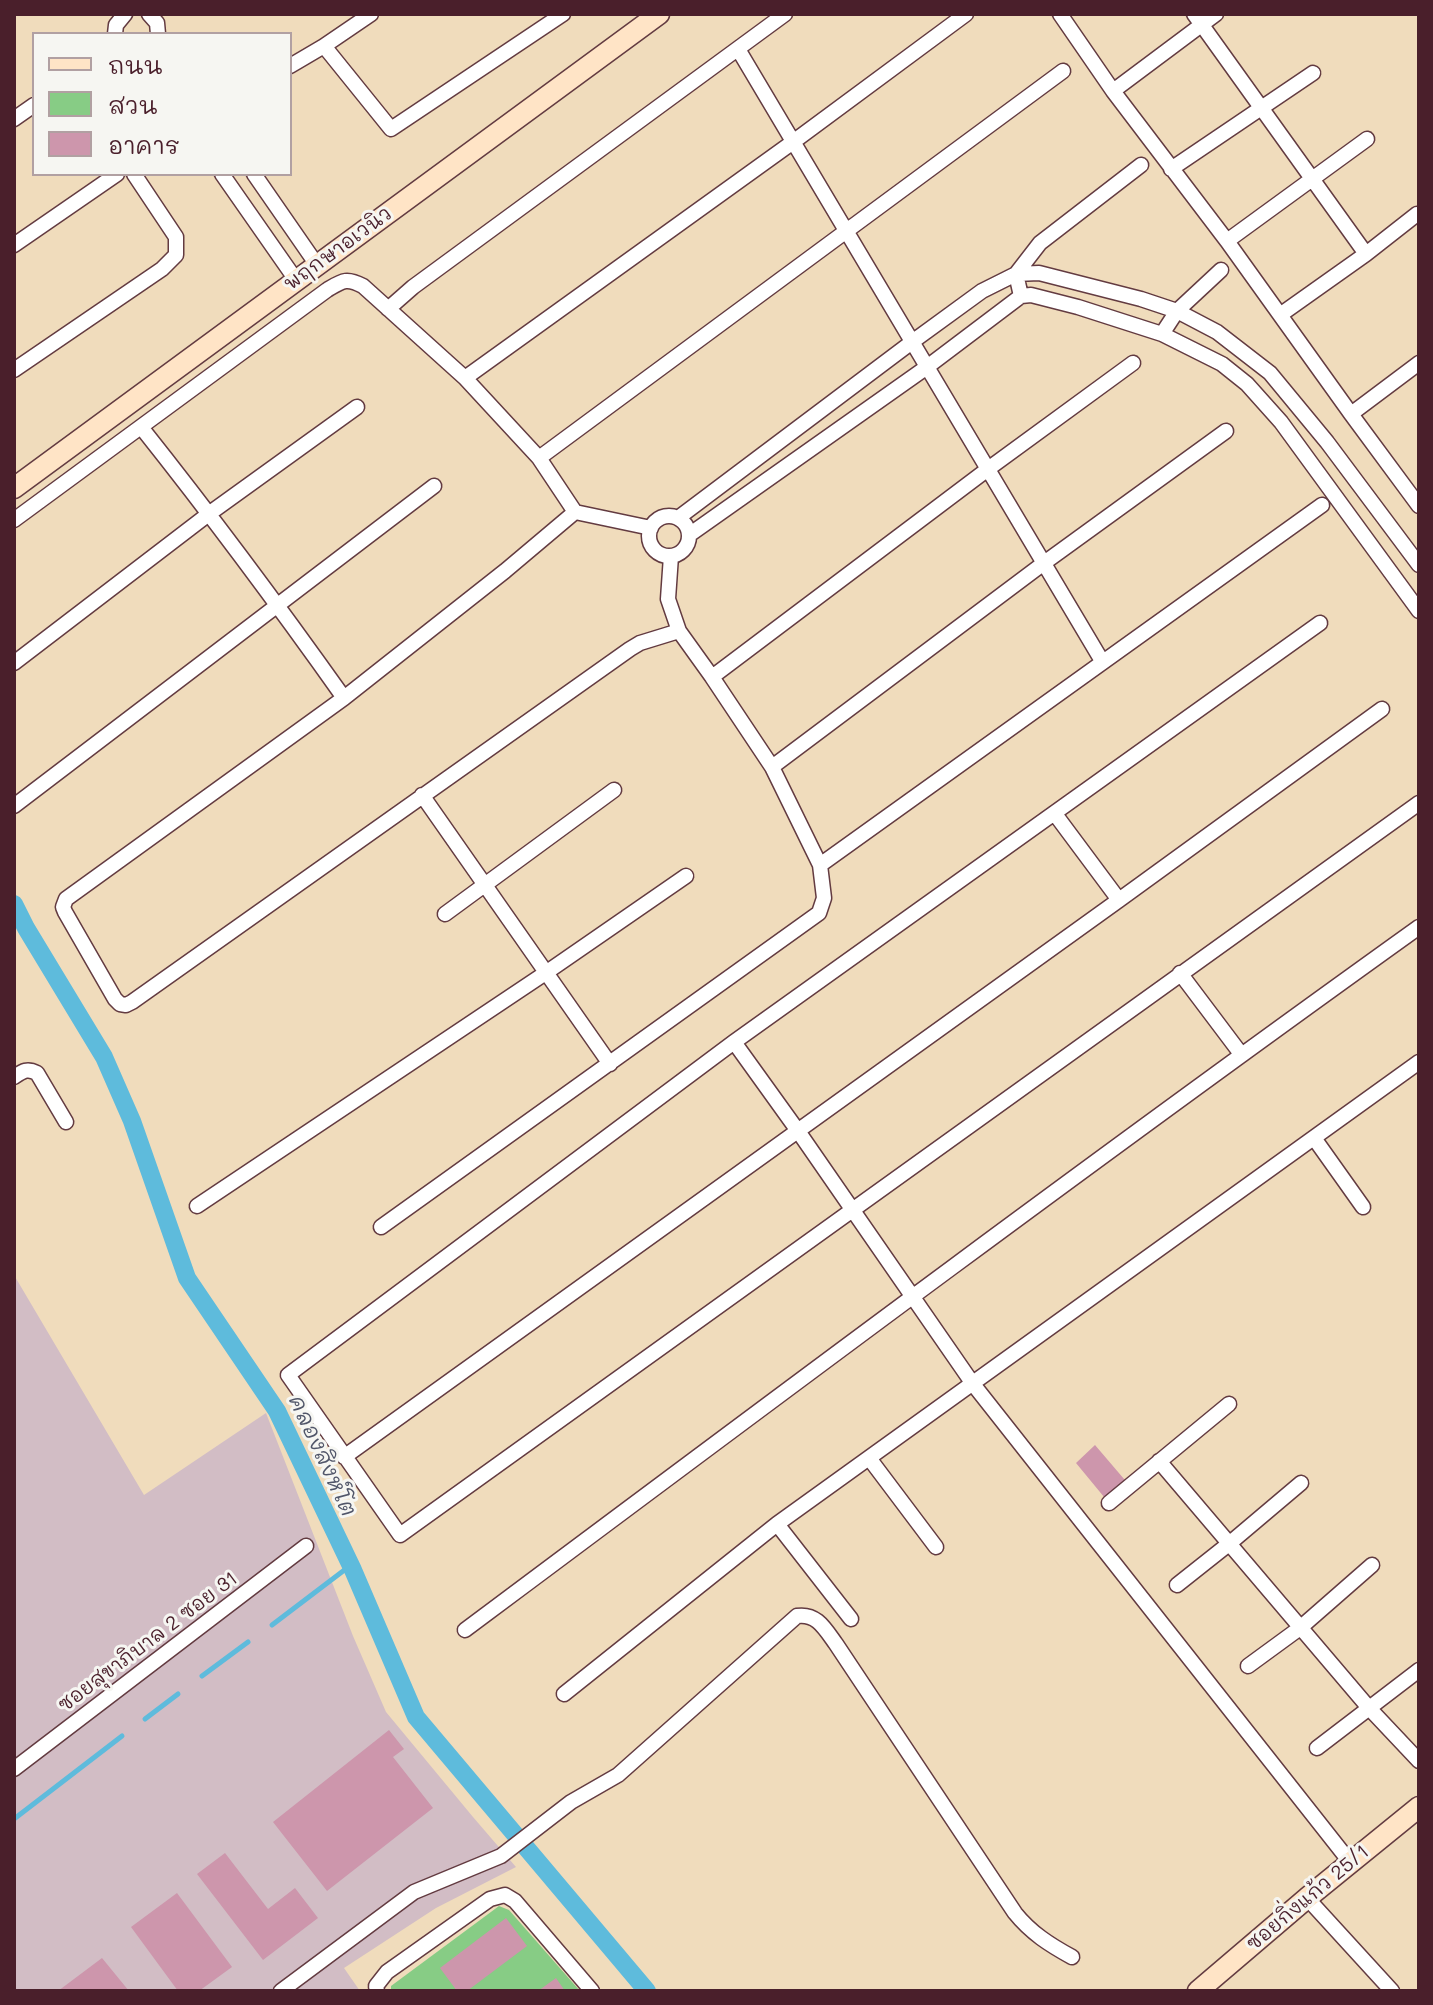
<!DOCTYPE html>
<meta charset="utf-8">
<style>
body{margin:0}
#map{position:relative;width:1433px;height:2005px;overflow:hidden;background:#f0dcbc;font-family:Mali,"Playpen Sans Thai",sans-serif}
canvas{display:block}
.frame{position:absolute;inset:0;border:16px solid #4a1f2b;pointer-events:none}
.legend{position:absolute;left:32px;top:32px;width:260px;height:144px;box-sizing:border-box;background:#f6f6f2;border:2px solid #b1a0a2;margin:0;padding:10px 14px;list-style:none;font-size:24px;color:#4a1f2b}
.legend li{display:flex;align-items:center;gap:16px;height:40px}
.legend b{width:40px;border:2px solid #b1a0a2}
</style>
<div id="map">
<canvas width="1433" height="2005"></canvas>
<div class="frame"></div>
<ul class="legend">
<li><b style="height:10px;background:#ffe4c6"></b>ถนน</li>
<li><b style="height:22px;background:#87cc85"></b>สวน</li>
<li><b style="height:22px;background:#cd96ac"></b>อาคาร</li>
</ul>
</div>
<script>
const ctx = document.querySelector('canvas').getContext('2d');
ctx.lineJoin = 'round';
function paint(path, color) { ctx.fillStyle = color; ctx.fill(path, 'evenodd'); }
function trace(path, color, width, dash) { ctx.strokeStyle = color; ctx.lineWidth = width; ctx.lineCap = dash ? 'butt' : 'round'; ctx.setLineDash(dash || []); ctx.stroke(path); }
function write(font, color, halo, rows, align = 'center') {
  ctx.font = font + ' Mali,"Playpen Sans Thai",sans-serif'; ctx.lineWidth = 6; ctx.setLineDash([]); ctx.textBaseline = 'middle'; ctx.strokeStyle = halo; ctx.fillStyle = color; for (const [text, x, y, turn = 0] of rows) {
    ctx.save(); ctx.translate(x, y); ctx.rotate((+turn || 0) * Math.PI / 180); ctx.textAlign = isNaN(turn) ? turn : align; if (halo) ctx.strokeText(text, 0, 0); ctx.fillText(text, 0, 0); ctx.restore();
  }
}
paint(new Path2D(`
 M14 1275 144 1495 266 1413 353 1636 386 1712 473 1817 516 1867 436 1908 344 1968 360 1991H14Z`), '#d2bdc5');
paint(new Path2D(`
 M499 1906 509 1910 580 1991H391V1986Z`), '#87cc85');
trace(new Path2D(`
 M272 1625 351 1565
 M202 1676 248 1642
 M145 1719 178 1694
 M14 1819 122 1736`), '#5ebbdc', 5);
trace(new Path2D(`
 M14 904 26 928 104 1057 132 1121 187 1278 277 1411 353 1570 416 1717 647 1991`), '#5ebbdc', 18);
paint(new Path2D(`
 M1095 1445 1130 1486 1109 1503 1076 1463Z
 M389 1730 404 1749 393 1757 433 1808 327 1891 273 1822Z
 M225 1853 268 1909 295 1888 318 1918 263 1960 197 1874Z
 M177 1893 232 1967 199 1991H178L131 1927Z
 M506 1918 527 1946 467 1991H457L440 1968Z
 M102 1958 129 1991H58Z
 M556 1978 565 1991H538Z`), '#cd96ac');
const street = new Path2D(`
 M149 14 157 23 158 34
 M1060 14 1113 91 1227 241 1351 414 1419 506
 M1194 14 1366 254
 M115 34 116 25 125 14
 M324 46 371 14
 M738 49 1102 661
 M290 66 324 46 391 129 563 14
 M1113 91 1216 14
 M14 119 34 105
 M1171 169 1313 73
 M222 174 296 280
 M254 174 317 265
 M1227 241 1367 139
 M14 245 117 174
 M1021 296 1016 274 1040 243 1141 165
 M388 309 413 287 785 14
 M1280 315 1366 254 1417 214
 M1162 334 1177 311 1221 270
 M14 370 162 269 176 255V237L134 174
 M465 378 793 142 966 14
 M1351 414 1419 363
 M141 427C211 515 278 605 344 698
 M539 458 1063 71
 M575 512 505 571 344 698 66 899 63 907 65 912 115 999 120 1004 126 1005 132 1002 630 649 640 643 679 631
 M649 536a20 20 0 1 1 40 0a20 20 0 1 1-40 0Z
 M678 518 912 342 982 291 1016 274 1039 273 1141 299 1177 311 1217 332 1270 373 1327 442 1419 565
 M14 520 327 290C342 281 346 277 363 286L465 378 539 458 575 512 651 528
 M689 535 927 367 1021 296 1031 295 1078 307 1162 334 1222 364 1247 384 1281 422 1419 611
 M1320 623 734 1042 288 1375 400 1535 1419 803
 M14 663 210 513 357 407
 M712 677 988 469 1133 363
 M772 767 1044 563 1226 431
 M422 795 610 1064
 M14 806 434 486
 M1055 814 1119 900
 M820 865 1322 505
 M445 914 614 790
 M1180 973 1241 1054
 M734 1042 798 1131 973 1384 1350 1862
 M14 1077C23 1071 27 1068 37 1073L66 1122
 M1314 1138 1363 1207
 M197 1206 547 972 686 876
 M381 1227 819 913 824 898 820 865 772 767 712 677 679 631 668 599 671 556
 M344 1457 1119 900 1382 709
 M869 1458 936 1547
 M1159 1461 1369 1708 1419 1761
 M1109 1503 1229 1404
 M777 1524 851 1619
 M1177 1585 1230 1543 1301 1483
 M465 1630C781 1394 1098 1157 1419 927
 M1248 1666 1300 1628 1372 1565
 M564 1694 777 1524 1419 1062
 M1317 1748 1419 1670
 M14 1769 306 1546
 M1307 1898 1392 1991
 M281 1991 414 1892 501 1856 571 1802 618 1775 797 1616C817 1613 825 1629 836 1644L1015 1913C1031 1933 1050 1945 1072 1957
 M377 1991 376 1986 387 1972 490 1899 505 1895 515 1901 592 1991`);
const secondary = new Path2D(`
 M14 488 659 14
 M1198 1991 1307 1898 1419 1807`);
trace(street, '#633b41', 17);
trace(secondary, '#633b41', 23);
trace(street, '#fff', 14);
trace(secondary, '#ffe4c6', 20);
write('20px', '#4a1f2b', '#f6f6f2', [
 ["พฤกษาอเวนิว",338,249,-36],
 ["ซอยสุขาภิบาล 2 ซอย 31",148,1642,-37],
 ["ซอยกิ่งแก้ว 25/1",1308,1898,-40]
]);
write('italic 22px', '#515669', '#f6f6f2', [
 ["คลองสิงห์โต",322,1456,65]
]);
</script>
